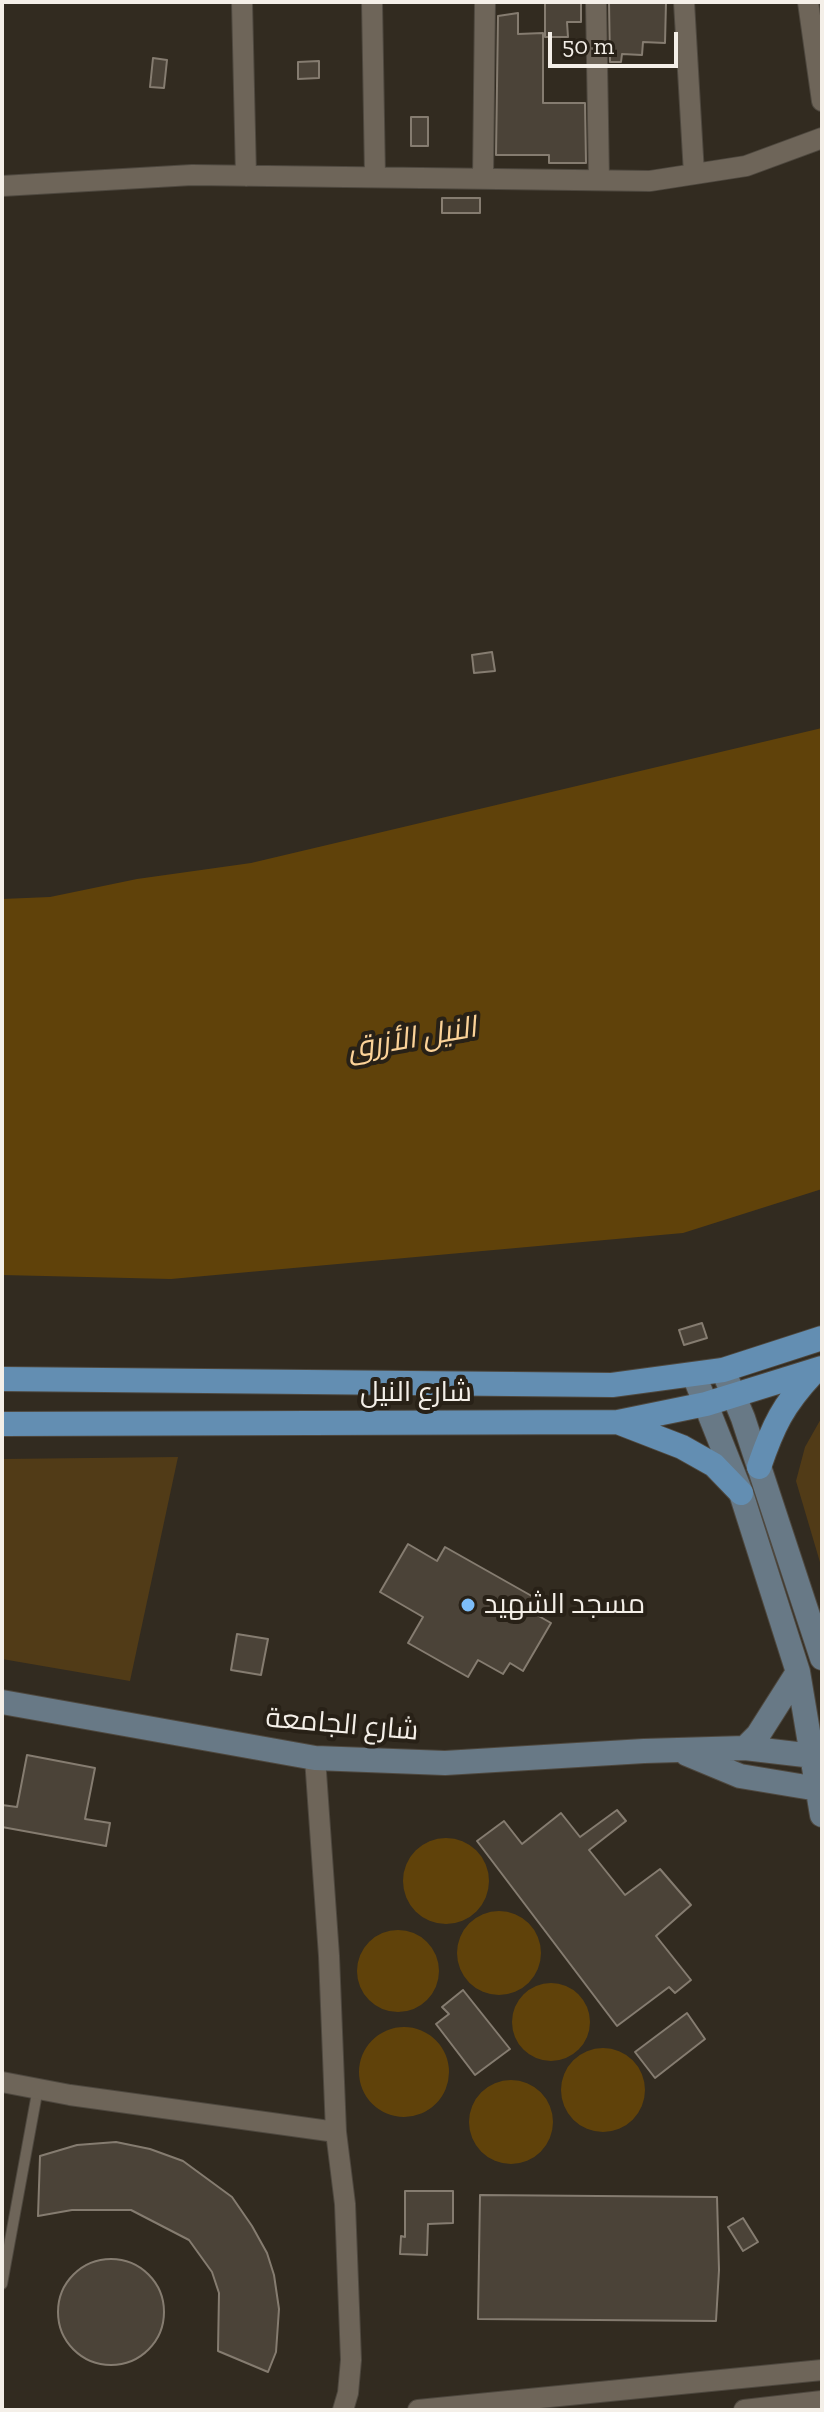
<!DOCTYPE html>
<meta charset="utf-8">
<style>
body{margin:0}
#map{position:relative;width:824px;height:2412px;overflow:hidden;background:#322b20;font-family:"Zilla Slab",serif}
canvas{display:block}
.frame{position:absolute;inset:0;border:4px solid #f4efe8;pointer-events:none}
.scale{position:absolute;left:548px;top:32px;width:130px;height:36px;box-sizing:border-box;border:4px solid #f4efe8;border-top:0;padding-left:10px;font-size:24px;line-height:28px;white-space:nowrap;color:#f4efe8;-webkit-text-stroke:6px #282117;paint-order:stroke}
</style>
<div id="map">
<canvas width="824" height="2412"></canvas>
<div class="frame"></div>
<div class="scale">50 m</div>
</div>
<script>
const ctx = document.querySelector('canvas').getContext('2d');
ctx.lineJoin = 'round';
function paint(path, color) { ctx.fillStyle = color; ctx.fill(path, 'evenodd'); }
function trace(path, color, width, dash) { ctx.strokeStyle = color; ctx.lineWidth = width; ctx.lineCap = dash ? 'butt' : 'round'; ctx.setLineDash(dash || []); ctx.stroke(path); }
function write(font, color, halo, rows, align = 'center') {
  ctx.font = font + ' "Zilla Slab",Cairo,serif'; ctx.lineWidth = 8; ctx.setLineDash([]); ctx.textBaseline = 'middle'; ctx.strokeStyle = halo; ctx.fillStyle = color; for (const [text, x, y, turn = 0] of rows) {
    ctx.save(); ctx.translate(x, y); ctx.rotate((+turn || 0) * Math.PI / 180); ctx.textAlign = isNaN(turn) ? turn : align; if (halo) ctx.strokeText(text, 0, 0); ctx.fillText(text, 0, 0); ctx.restore();
  }
}
paint(new Path2D(`
 M822 1417V1569L796 1481 805 1447Z
 M178 1457 130 1681 2 1659V1459Z`), '#513b17');
paint(new Path2D(`
 M822 728V1189L683 1233 171 1279 2 1275V899L50 897 137 879 251 863Z
 M403 1881a43 43 0 1 1 86 0a43 43 0 1 1-86 0Z
 M457 1953a42 42 0 1 1 84 0a42 42 0 1 1-84 0Z
 M357 1971a41 41 0 1 1 82 0a41 41 0 1 1-82 0Z
 M512 2022a39 39 0 1 1 78 0a39 39 0 1 1-78 0Z
 M359 2072a45 45 0 1 1 90 0a45 45 0 1 1-90 0Z
 M561 2090a42 42 0 1 1 84 0a42 42 0 1 1-84 0Z
 M469 2122a42 42 0 1 1 84 0a42 42 0 1 1-84 0Z`), '#60420a');
const building = new Path2D(`
 M545 2H581V22H567L568 37H545Z
 M609 2H666L665 43 643 42 642 55 622 54 621 62H610Z
 M518 13V34L543 33V103H585L586 163H549V155H496L498 16Z
 M153 58 167 60 164 88 150 87Z
 M319 61V78L298 79V62Z
 M411 117H428V146H411Z
 M442 198H480V213H442Z
 M492 652 495 671 474 673 472 655Z
 M702 1323 707 1338 684 1345 679 1330Z
 M408 1544 437 1561 445 1547 537 1599 530 1611 551 1623 523 1671 510 1663 503 1674 478 1660 468 1677 408 1643 423 1617 380 1592Z
 M237 1634 268 1639 261 1675 231 1670Z
 M27 1755 95 1768 85 1819 110 1823 106 1846 2 1827V1805L17 1807Z
 M617 1810 626 1821 589 1850 625 1895 660 1869 691 1905 656 1936 691 1980 675 1993 669 1987 617 2026 477 1841 504 1821 522 1844 561 1813 580 1837Z
 M463 1990 510 2049 475 2075 436 2024 449 2014 442 2007Z
 M687 2013 705 2039 655 2078 635 2052Z
 M116 2142 150 2149 183 2161 232 2197 252 2226 267 2253 274 2275 279 2309 276 2352 268 2372 218 2351 219 2293 212 2272 189 2240 131 2210H72L38 2216 40 2156 77 2145Z
 M405 2191H453V2223L428 2224 427 2255 400 2254 401 2236 405 2237Z
 M480 2195 717 2197 719 2270 716 2321 478 2319Z
 M743 2218 758 2242 743 2251 728 2227Z
 M58 2312a53 53 0 1 1 106 0a53 53 0 1 1-106 0Z`);
paint(building, '#4b4338');
trace(building, '#857c70', 2);
const service = new Path2D(`
 M2 2284 38 2088`);
const minor = new Path2D(`
 M242 2 246 176
 M372 2 375 177
 M596 2 599 180
 M684 2 694 174
 M808 2 822 101
 M483 179 485 2
 M2 186 192 175 650 181 746 166 822 138
 M315 1758 329 1956 336 2132 345 2204 351 2360 348 2393 343 2410
 M2 2082 70 2095 336 2132
 M418 2410 822 2370
 M744 2410 822 2401`);
const secondary = new Path2D(`
 M723 1370 743 1418 822 1658
 M694 1375 741 1493 798 1672 822 1815
 M2 1702 315 1758 445 1763 644 1751 745 1748 822 1757
 M745 1748 758 1735 798 1672
 M687 1754 740 1776 818 1789`);
const primary = new Path2D(`
 M2 1379 612 1385 723 1370 822 1338
 M620 1423 682 1447 714 1465 741 1493
 M2 1424 618 1422 706 1404 822 1368
 M759 1467C773 1426 783 1405 813 1373`);
trace(service, '#4e483f', 12);
trace(minor, '#4e483f', 22);
trace(secondary, '#4e483f', 26);
trace(primary, '#4e483f', 26);
trace(service, '#6e6559', 10);
trace(minor, '#6e6559', 20);
trace(secondary, '#687986', 24);
trace(primary, '#638eb2', 24);
for (const [x, y, r, color] of [
 [468,1605,8,"#7dbef9"]
]) { const dot = new Path2D(); dot.arc(x, y, r, 0, 2 * Math.PI); ctx.fillStyle = color; ctx.fill(dot); trace(dot, '#282117', 3); }
write('28px', '#f4efe8', '#282117', [
 ["شارع النيل",416,1393],
 ["شارع الجامعة",342,1725,5]
]);
write('28px', '#f4efe8', '#282117', [
 ["مسجد الشهيد",484,1605]
], 'left');
write('italic 30px', '#fbd298', '#282117', [
 ["النيل الأزرق",412,1039,-10]
]);
</script>
